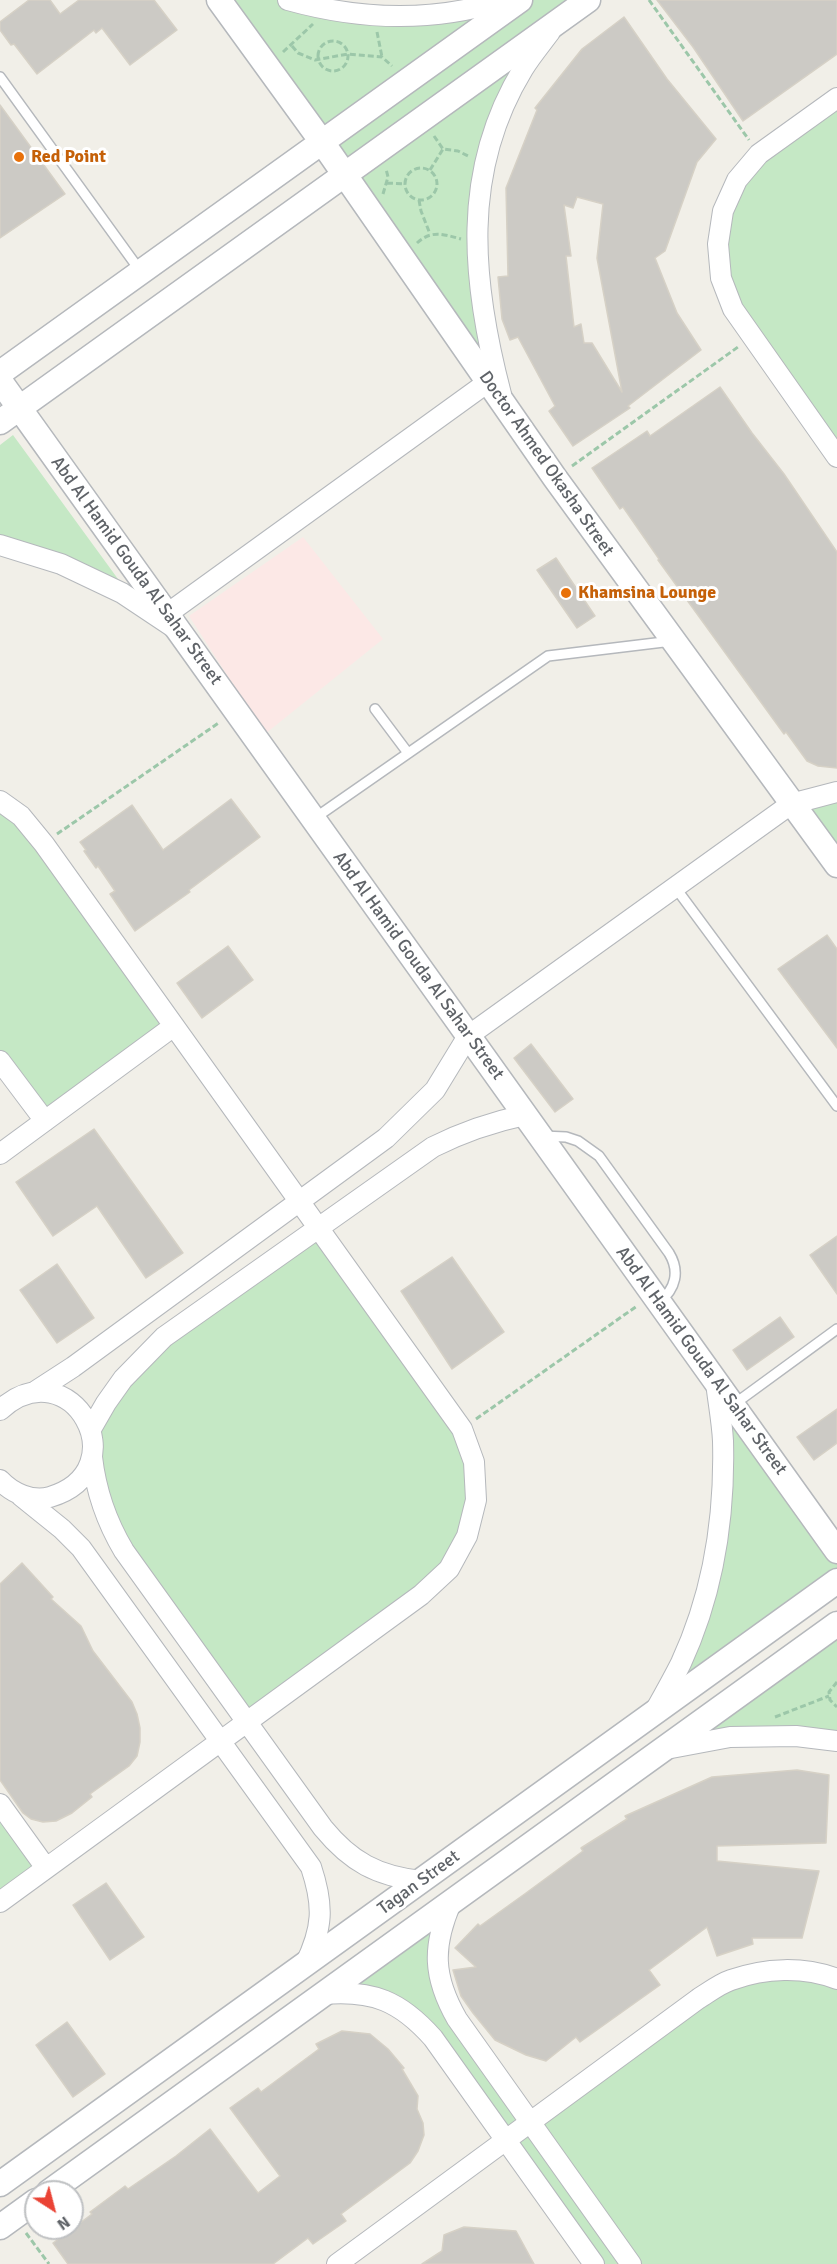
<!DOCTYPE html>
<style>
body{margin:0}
#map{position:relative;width:837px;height:2264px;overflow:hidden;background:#f1efe8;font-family:Signika,sans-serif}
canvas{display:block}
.north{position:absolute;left:24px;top:2180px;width:60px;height:60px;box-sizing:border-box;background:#fff;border:2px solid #bfc1c3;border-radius:50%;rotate:144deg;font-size:16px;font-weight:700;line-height:24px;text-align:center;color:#5f6368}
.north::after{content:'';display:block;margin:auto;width:21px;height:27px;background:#ea4335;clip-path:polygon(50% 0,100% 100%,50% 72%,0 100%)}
</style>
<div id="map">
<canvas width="837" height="2264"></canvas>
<div class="north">N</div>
</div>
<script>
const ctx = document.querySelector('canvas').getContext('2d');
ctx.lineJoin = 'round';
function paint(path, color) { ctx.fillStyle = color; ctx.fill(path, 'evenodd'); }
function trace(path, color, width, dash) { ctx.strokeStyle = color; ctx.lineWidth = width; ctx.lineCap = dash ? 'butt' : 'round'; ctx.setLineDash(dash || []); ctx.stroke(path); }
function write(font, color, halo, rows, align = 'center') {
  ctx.font = font + ' Signika,sans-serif'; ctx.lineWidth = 6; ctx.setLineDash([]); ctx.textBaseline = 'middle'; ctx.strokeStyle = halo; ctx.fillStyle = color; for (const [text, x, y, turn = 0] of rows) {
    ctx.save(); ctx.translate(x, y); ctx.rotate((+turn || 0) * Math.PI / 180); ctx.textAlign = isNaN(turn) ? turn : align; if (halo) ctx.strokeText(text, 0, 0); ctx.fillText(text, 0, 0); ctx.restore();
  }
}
paint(new Path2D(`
 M303 537 383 639 265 734 189 616Z`), '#fce8e6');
paint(new Path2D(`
 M219 0H288L375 16 504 0H587L546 30 497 120 476 234 504 405Z
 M837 98V457L751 337 718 244 759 154Z
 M13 435 126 590 0 539V445Z
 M837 792V865L791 804Z
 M0 801 174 1026 45 1121 0 1061Z
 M318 1228 462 1429 476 1500 449 1569 247 1722 124 1551 92 1457 106 1403 123 1379Z
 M716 1382 837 1551V1581L654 1712 715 1552Z
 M837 1624V1741L666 1749Z
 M0 1804 46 1868 0 1902Z
 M451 1903 438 1974 531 2123 698 1999 765 1972 837 1979V2264H594L396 2005 324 1994Z`), '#c5e8c5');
const building = new Path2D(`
 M29 0H50L60 14 79 0H154L177 30 130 65 102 28 96 33 94 30 37 74 14 44 11 45 0 30V22Z
 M657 0H837V54L743 121 693 47Z
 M624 17 667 79 716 139 697 162 665 251 655 258 677 313 701 350 628 406 630 408 573 446 549 411 555 406 518 337 510 340 502 319 498 277 508 276 506 188 537 110 535 108 582 49ZM577 197 603 204 597 258 622 392 592 343H584L581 324 574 327 566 256H571L564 205 573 208Z
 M0 105 65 194 0 238Z
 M720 387 752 433 784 474 837 552V768L818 766 807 761 786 732 784 734 658 560 659 559 623 507 620 509 592 468 647 431 650 436Z
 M556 558 595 616 577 628 537 570Z
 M231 799 260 837 189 890 190 892 135 931 110 894 115 891 98 866 96 868 84 851 86 850 80 842 132 805 163 850Z
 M827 935 837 949V1048L778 969Z
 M228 946 253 980 202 1018 177 983Z
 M531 1044 573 1099 555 1112 514 1058Z
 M94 1129 183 1253 146 1278 97 1206 53 1236 16 1182Z
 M837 1236V1294L810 1255Z
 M452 1257 504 1332 452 1369 401 1291Z
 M57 1264 94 1318 57 1343 20 1290Z
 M780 1317 794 1337 747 1370 733 1350Z
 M837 1409V1443L814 1460 797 1437Z
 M22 1563 53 1597 51 1599 81 1626 93 1651 132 1702 137 1714 140 1728V1742L137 1756 129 1766 90 1794 92 1797 72 1813 56 1821 43 1822 31 1819 23 1813 0 1780V1584Z
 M797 1770 829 1775 826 1843 717 1846V1861L819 1871 802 1938H752L753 1944 717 1956 707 1927 649 1970 660 1985 580 2042 576 2037 546 2061 526 2055 495 2040 473 2013 461 1996 453 1970 476 1967 455 1948 478 1924 480 1926 526 1893 583 1851 581 1848 627 1819 625 1816 712 1777Z
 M106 1883 144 1937 110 1960 73 1905Z
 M67 2022 105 2074 73 2097 36 2045Z
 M342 2031 370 2034 388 2049 404 2068 402 2069 418 2096 417 2109 423 2123 424 2135 418 2151 410 2163 341 2214 346 2221 313 2244 308 2238 273 2264H68L53 2243 92 2214 90 2212 125 2186 128 2189 176 2156 210 2129 258 2193 280 2176 230 2108 258 2088 261 2092 319 2049 316 2044Z
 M464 2227 516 2231 534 2264H422L442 2251 444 2235Z`);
paint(building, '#cccac5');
trace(building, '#d6d1c6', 1.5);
const service = new Path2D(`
 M0 77 141 272
 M375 709 408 753
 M315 818 548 656 672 641
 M675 887 837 1106
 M542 1136 566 1137 578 1141 599 1156 669 1253C680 1271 676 1289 659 1302
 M733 1405 837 1329`);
const minor = new Path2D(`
 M288 0C360 20 432 23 504 0
 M837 98 759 154 737 180 723 211 718 244 721 278 733 309 837 457
 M501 394C472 283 460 172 523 69 531 56 541 44 550 32
 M0 545 61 564 122 593 173 627
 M167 614 488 382
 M0 801 21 816 44 844 462 1429 474 1462 476 1500 467 1536 449 1569 421 1595 0 1902
 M0 1061 45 1121
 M0 1154 174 1026
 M36 1391 73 1367 386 1138 435 1090 468 1036 791 804 837 792
 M0 1410C71 1346 140 1470 50 1497 32 1502 12 1493 0 1480
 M91 1429 106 1403 123 1379 164 1337 433 1147C463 1132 492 1122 525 1115
 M92 1457C96 1492 106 1521 124 1551L323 1828C351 1862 377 1876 421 1881
 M21 1496 62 1529 81 1548 311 1867C324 1906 323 1928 305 1965
 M655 1711C664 1695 673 1679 681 1663 713 1594 725 1516 723 1441 722 1421 718 1401 716 1382
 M666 1749 730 1737 796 1736 837 1741
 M0 1804 46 1868
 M451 1903C432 1947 433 1977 457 2019L631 2264
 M324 1994C373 1990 400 2001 433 2038L594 2264
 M337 2264 698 1999C708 1993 719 1984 731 1980 765 1968 803 1966 837 1979`);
const tertiary = new Path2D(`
 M219 0 322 142 555 478 837 865
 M0 373 520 0
 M0 381 837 1551
 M0 422 588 0
 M0 2184 837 1581
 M49 2192 837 1624
 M0 2227 36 2201`);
trace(service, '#b5b8bc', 12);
trace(minor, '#b5b8bc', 22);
trace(tertiary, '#b5b8bc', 27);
trace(new Path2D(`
 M649 0 749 140
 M377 32 382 57
 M318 56a15 15 0 1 1 30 0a15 15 0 1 1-30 0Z
 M292 46 298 53 315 60 348 54 382 57 392 66
 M283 52 313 24
 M434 136 443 149 458 151 470 157
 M405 184a16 16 0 1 1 32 0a16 16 0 1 1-32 0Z
 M430 170 443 149
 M387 183 405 184
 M383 194 388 177 386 169
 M419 200 421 211 430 234
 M417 243C431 230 443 234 461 239
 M572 466 738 347
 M57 834 220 722
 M476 1419 637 1306
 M837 1682 829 1692 830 1700 837 1707
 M775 1717 829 1696
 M26 2233 49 2264`), '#9cc7a9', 3, [6, 3]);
trace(service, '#fff', 9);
trace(minor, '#fff', 20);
trace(tertiary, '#fff', 24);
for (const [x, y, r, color] of [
 [19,157,6,"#e8710a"],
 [566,593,6,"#e8710a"]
]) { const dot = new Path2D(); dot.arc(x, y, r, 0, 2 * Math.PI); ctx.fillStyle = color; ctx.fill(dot); trace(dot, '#fff', 2); }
write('bold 18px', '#c56008', '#fff', [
 ["Red Point",31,157],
 ["Khamsina Lounge",578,593]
], 'left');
write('18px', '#5f6368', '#fff', [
 ["Doctor Ahmed Okasha Street",546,464,55],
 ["Abd Al Hamid Gouda Al Sahar Street",136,571,54],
 ["Abd Al Hamid Gouda Al Sahar Street",418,966,54],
 ["Abd Al Hamid Gouda Al Sahar Street",701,1361,54],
 ["Tagan Street",419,1883,-36]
]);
</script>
